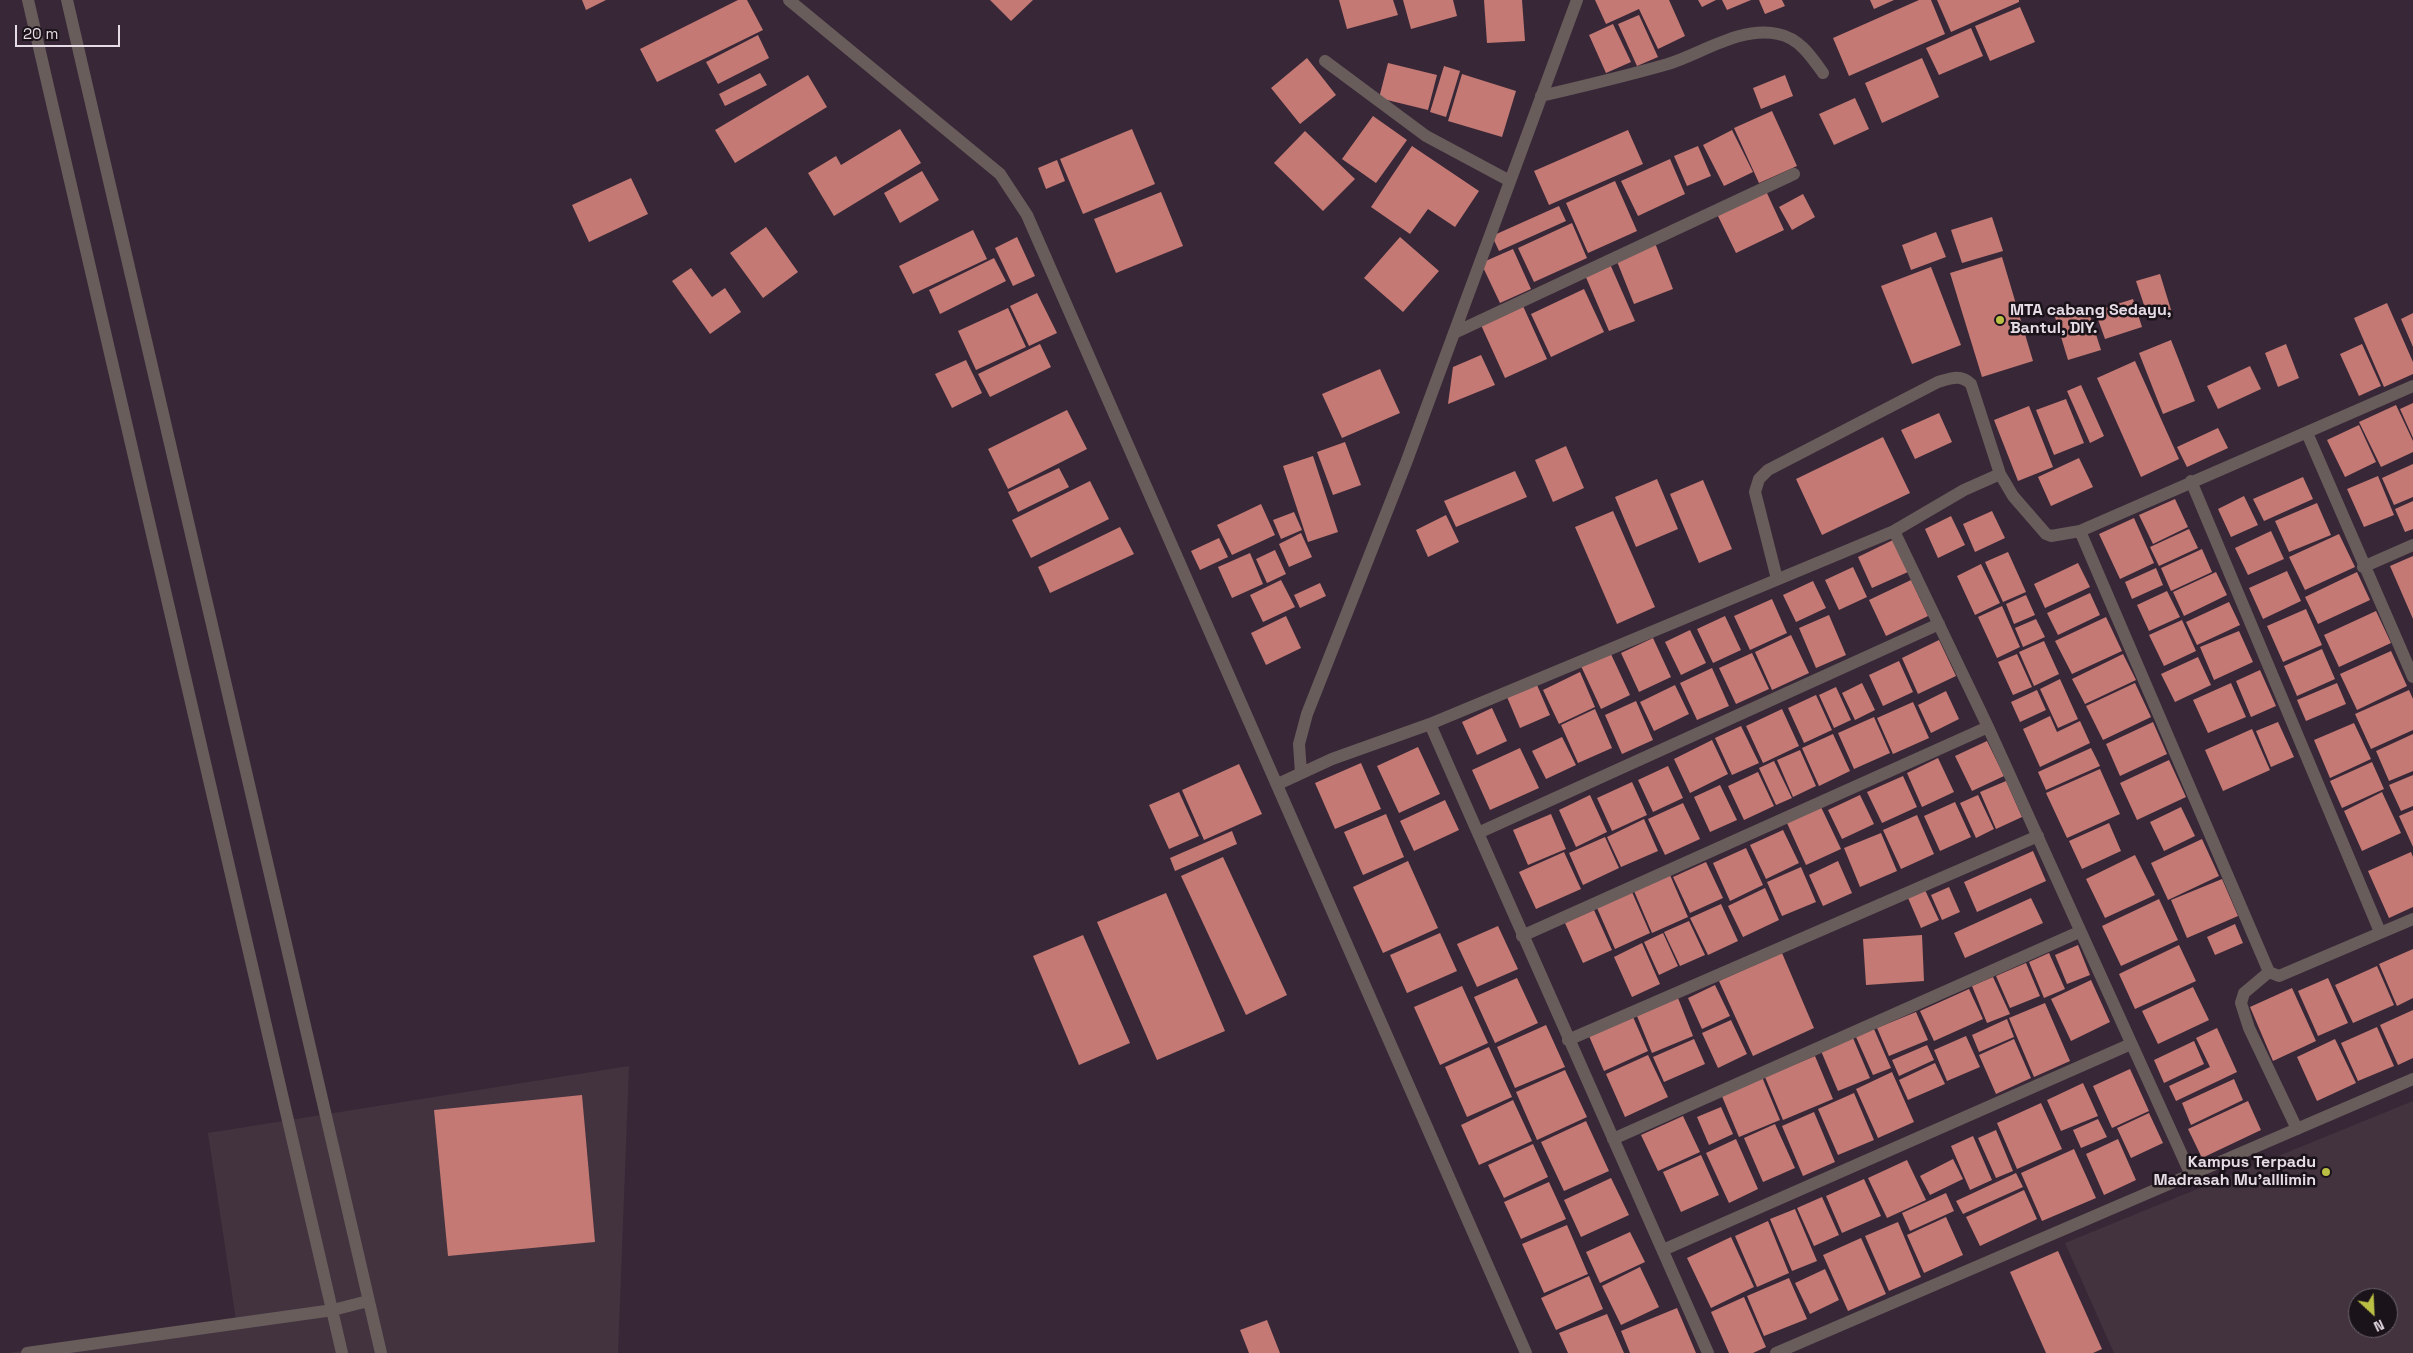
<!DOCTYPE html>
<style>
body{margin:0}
#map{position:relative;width:2413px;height:1353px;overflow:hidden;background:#382837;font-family:"Space Grotesk",sans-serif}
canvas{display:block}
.north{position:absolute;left:2348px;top:1288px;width:50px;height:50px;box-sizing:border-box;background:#1b131a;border:1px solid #6c636b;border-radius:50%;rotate:155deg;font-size:14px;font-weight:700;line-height:20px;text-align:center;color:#e6dce5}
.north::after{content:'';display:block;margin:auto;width:18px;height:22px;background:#bbc044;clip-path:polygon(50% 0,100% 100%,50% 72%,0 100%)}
.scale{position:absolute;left:15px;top:25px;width:105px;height:22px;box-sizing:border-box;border:2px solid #e6dce5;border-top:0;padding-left:6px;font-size:15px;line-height:18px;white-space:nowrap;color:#e6dce5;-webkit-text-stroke:4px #1b131a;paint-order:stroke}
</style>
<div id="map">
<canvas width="2413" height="1353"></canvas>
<div class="north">N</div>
<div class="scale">20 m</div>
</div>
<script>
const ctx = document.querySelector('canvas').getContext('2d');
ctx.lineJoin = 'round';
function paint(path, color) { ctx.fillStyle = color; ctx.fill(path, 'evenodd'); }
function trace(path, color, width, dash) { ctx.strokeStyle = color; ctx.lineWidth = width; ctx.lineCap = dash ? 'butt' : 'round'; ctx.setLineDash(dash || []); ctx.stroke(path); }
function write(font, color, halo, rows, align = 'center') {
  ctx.font = font + ' "Space Grotesk",sans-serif'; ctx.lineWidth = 5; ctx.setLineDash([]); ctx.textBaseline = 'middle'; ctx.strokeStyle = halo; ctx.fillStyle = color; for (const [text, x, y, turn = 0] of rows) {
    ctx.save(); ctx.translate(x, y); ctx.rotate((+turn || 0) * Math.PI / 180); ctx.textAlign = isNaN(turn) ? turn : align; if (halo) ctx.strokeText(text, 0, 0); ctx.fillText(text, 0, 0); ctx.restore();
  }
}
paint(new Path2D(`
 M629 1066 618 1353H8L236 1320 208 1133Z
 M2413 1101V1353H2114L2065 1243ZM2358 1298H2388V1328H2358Z`), '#42333f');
paint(new Path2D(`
 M582 0H606L586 10Z
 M738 0H747L763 30 657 82 640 49Z
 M990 0H1033L1011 21Z
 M1339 0H1393L1398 15 1347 29Z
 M1403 0H1453L1457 16 1411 29Z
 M1484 0H1522L1525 41 1487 43Z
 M1595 0H1669L1685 36 1658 49 1639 9 1606 24Z
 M1698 0H1716L1702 7Z
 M1722 0H1751L1727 10Z
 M1759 0H1782L1785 6 1765 14Z
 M1870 0H1894L1874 9Z
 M1919 0H1931L1945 34 1849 76 1833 38Z
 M1937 0H2019V2L1951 32Z
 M2020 7 2035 42 1990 61 1975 26Z
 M1639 15 1658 57 1637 66 1618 24Z
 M1613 24 1631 62 1606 73 1589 35Z
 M1971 28 1983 56 1939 75 1926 48Z
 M758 35 769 58 718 84 706 62Z
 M1307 58 1336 95 1300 124 1271 88Z
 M1922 58 1939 97 1882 123 1865 83Z
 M1388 63 1437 75 1428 110 1379 98Z
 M1444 66 1460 71 1446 117 1430 112Z
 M760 73 767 85 725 106 719 94Z
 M1462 74 1516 91 1502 137 1448 121Z
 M808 75 827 107 735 163 715 130Z
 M1785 75 1793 96 1761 109 1753 88Z
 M1855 98 1869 129 1834 145 1819 114Z
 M1772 111 1797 166 1759 183 1734 128Z
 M1373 116 1407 140 1376 183 1342 159Z
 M900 129 921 163 834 216 808 173 836 156 841 165Z
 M1132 129 1155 184 1083 214 1060 159Z
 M1628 130 1643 164 1549 205 1534 171Z
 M1732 130 1753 172 1724 186 1703 145Z
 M1305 131 1355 179 1323 211 1274 163Z
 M1412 146 1479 191 1455 227 1428 209 1410 234 1371 207Z
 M1698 146 1711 176 1687 186 1674 156Z
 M1670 159 1685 194 1638 216 1621 181Z
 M1057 160 1065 181 1046 189 1038 168Z
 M922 171 939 200 900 223 884 193Z
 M631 178 648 214 589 242 572 205Z
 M1615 181 1637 231 1588 253 1566 203Z
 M1766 191 1784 230 1736 253 1717 214Z
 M1161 192 1183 246 1116 273 1094 219Z
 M1803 194 1815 217 1792 230 1779 207Z
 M1559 206 1566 221 1499 251 1492 236Z
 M1992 217 2003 251 1962 263 1951 230Z
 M1572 223 1587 258 1534 282 1518 248Z
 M766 227 798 272 763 298 730 253Z
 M973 230 987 259 913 294 899 266Z
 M1936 232 1946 257 1911 270 1902 245Z
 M1017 237 1035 276 1013 286 995 248Z
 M1400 237 1439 271 1403 312 1364 278Z
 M1655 243 1673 289 1634 304 1616 259Z
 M1513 249 1531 289 1500 303 1481 263Z
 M2002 257 2033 361 1982 377 1950 273Z
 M994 258 1006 281 940 314 929 290Z
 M1610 264 1635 321 1609 331 1585 275Z
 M1931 267 1961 345 1912 364 1881 286Z
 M691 268 712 297 725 288 741 312 710 334 672 281Z
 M2160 274 2172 313 2149 320 2136 281Z
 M1584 289 1604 332 1551 357 1531 314Z
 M1037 293 1057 333 1029 346 1010 306Z
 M2133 299 2142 327 2105 339 2095 311Z
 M2387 303 2413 362V374L2384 387 2354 318Z
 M1523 306 1547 359 1505 378 1481 325Z
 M2087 306 2101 350 2068 360 2055 317Z
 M1008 308 1026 347 976 370 958 331Z
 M2413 313V347L2401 319Z
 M2171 340 2195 401 2163 414 2139 353Z
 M1040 344 1051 367 990 397 978 374Z
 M2286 344 2299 378 2278 387 2265 353Z
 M2362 344 2381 386 2359 396 2340 354Z
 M1481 355 1495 385 1448 404 1453 367Z
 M966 360 982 393 952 408 935 374Z
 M2135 361 2179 459 2141 477 2097 378Z
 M2250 366 2261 389 2218 409 2207 386Z
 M1380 369 1400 413 1342 438 1322 394Z
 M2081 385 2104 436 2090 443 2067 391Z
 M2066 399 2084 443 2054 455 2036 410Z
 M2413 403V438L2400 409Z
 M2396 405 2413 441V452L2381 467 2359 422Z
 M2029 406 2053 467 2018 481 1994 420Z
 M1067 410 1087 449 1008 489 988 449Z
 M1939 413 1952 442 1915 459 1901 430Z
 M2359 425 2376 462 2345 477 2327 440Z
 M2218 428 2228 448 2187 467 2177 447Z
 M1883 437 1910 493 1822 535 1796 479Z
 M1345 442 1361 485 1333 495 1317 452Z
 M1566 446 1584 488 1553 502 1535 460Z
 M1313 456 1338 532 1308 542 1283 466Z
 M2079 458 2093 487 2051 506 2038 477Z
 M2413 464V497L2394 505 2382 478Z
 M1059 468 1069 487 1018 512 1008 492Z
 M1515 471 1527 497 1456 527 1444 501Z
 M2378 476 2394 515 2364 527 2347 489Z
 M2303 477 2313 499 2264 521 2253 499Z
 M1657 479 1678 529 1636 547 1615 497Z
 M1703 480 1732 549 1699 563 1670 494Z
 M1090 481 1109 519 1031 558 1012 520Z
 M2244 496 2258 525 2231 537 2218 509Z
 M2175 499 2188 527 2153 544 2139 515Z
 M2413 501V529L2405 532 2395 509Z
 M2317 503 2331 535 2289 552 2275 521Z
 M1261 504 1275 535 1232 555 1217 525Z
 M1613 511 1655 607 1617 624 1575 527Z
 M1992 511 2005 538 1975 552 1963 524Z
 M1294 512 1302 530 1281 539 1273 520Z
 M1446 515 1459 542 1428 557 1416 530Z
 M1951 516 1965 545 1938 558 1925 529Z
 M2134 518 2154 563 2120 579 2099 534Z
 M1120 527 1134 554 1050 593 1038 567Z
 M2189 529 2198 548 2159 566 2150 547Z
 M2271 531 2284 559 2248 575 2235 548Z
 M1301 533 1312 557 1289 567 1279 544Z
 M2339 534 2355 567 2305 590 2289 557Z
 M1219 538 1228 557 1200 570 1191 551Z
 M1893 540 1908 572 1872 588 1858 557Z
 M2202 549 2212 572 2171 591 2161 568Z
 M1275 550 1286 574 1267 583 1256 559Z
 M2008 552 2026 592 2003 602 1985 562Z
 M1250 553 1263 584 1232 598 1218 567Z
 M2413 556V619L2390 566Z
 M2078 563 2090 587 2045 608 2034 584Z
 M1981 564 2000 603 1975 615 1957 576Z
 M1853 567 1867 597 1839 610 1825 580Z
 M2156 568 2163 585 2132 599 2125 582Z
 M2287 571 2301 601 2263 619 2249 588Z
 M2216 572 2227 595 2184 616 2173 592Z
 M2357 572 2370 600 2318 624 2305 597Z
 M1281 580 1295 607 1263 622 1250 595Z
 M1911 580 1928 616 1886 636 1869 600Z
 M1813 581 1826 608 1796 622 1783 595Z
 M1320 583 1326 596 1300 608 1294 595Z
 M2167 591 2180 617 2149 631 2137 605Z
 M2090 593 2100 615 2058 635 2047 613Z
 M2026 595 2035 615 2014 624 2006 604Z
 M1772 599 1787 633 1750 650 1734 616Z
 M2229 602 2240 625 2197 645 2186 622Z
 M2002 606 2020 647 1997 658 1978 617Z
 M2306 609 2322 645 2283 662 2267 626Z
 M2376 611 2391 643 2339 667 2324 635Z
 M1829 615 1846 655 1816 668 1799 628Z
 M1286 616 1301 648 1266 665 1251 633Z
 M1725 616 1741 650 1713 663 1697 629Z
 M2106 617 2122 651 2072 674 2055 641Z
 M2036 619 2045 637 2023 647 2015 628Z
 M2182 620 2196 651 2164 666 2149 635Z
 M1690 630 1706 663 1681 675 1665 642Z
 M2239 631 2253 662 2214 680 2200 647Z
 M1791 635 1809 673 1772 690 1755 652Z
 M1653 638 1671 677 1639 692 1621 653Z
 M1939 640 1956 676 1918 694 1902 658Z
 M2044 641 2059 674 2034 686 2019 652Z
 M2322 649 2335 679 2297 696 2284 666Z
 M2391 651 2407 686 2357 710 2340 674Z
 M1610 652 1630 695 1601 709 1581 666Z
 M1752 653 1769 689 1736 704 1719 668Z
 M2017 654 2032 687 2013 695 1998 662Z
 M2123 654 2136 680 2085 704 2072 679Z
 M2198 657 2211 685 2175 702 2161 674Z
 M1899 661 1913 692 1883 706 1869 675Z
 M1712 668 1729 706 1697 720 1680 683Z
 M2260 670 2276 706 2251 717 2236 681Z
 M1580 672 1595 707 1559 724 1543 690Z
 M2060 679 2078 719 2058 728 2040 689Z
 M1862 683 1875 710 1855 720 1842 693Z
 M2135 683 2151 717 2103 740 2086 706Z
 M2231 683 2246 717 2208 733 2193 700Z
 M2337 683 2346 704 2306 721 2297 700Z
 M1537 685 1550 715 1520 728 1507 697Z
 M1675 685 1689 714 1654 731 1640 702Z
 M1836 687 1851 720 1834 728 1819 695Z
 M2037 690 2046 710 2020 722 2011 702Z
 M2409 690 2413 699V730L2371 749 2355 714Z
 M1946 691 1959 719 1931 733 1918 705Z
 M1816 695 1832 730 1804 743 1788 708Z
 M1636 701 1653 740 1622 754 1605 715Z
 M1913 702 1929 738 1893 754 1877 718Z
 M1492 708 1507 741 1477 755 1462 722Z
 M1595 709 1612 748 1578 763 1561 725Z
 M1782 709 1799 746 1763 763 1746 726Z
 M2050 716 2057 732 2080 721 2090 743 2040 767 2023 729Z
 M1874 717 1890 753 1854 769 1838 733Z
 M2153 722 2167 754 2120 776 2106 744Z
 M2278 722 2294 757 2271 767 2256 731Z
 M2354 723 2371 759 2330 778 2314 740Z
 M1741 726 1759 763 1732 775 1715 738Z
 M2252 729 2270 770 2223 791 2205 750Z
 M1833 734 1850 771 1819 786 1802 748Z
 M2413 734V771L2389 781 2376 751Z
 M1562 737 1576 765 1546 779 1532 751Z
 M1712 740 1728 774 1690 793 1674 759Z
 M1987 741 2004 776 1972 791 1955 756Z
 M1418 747 1440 794 1399 813 1377 766Z
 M1520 748 1539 788 1490 810 1472 770Z
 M2091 748 2100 766 2046 790 2038 772Z
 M1800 750 1816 786 1793 797 1777 760Z
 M1938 758 1954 792 1922 807 1907 773Z
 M2169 760 2186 797 2137 820 2120 783Z
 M1774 761 1792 798 1776 805 1759 768Z
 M2372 762 2384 789 2342 808 2330 781Z
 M1361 763 1381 809 1335 829 1315 783Z
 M1239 764 1262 814 1204 840 1182 790Z
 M1668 766 1683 798 1653 812 1638 780Z
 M2100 769 2120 814 2067 838 2046 793Z
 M1758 772 1774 806 1744 820 1728 786Z
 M2413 775V806L2401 811 2389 785Z
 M1903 776 1917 807 1882 823 1867 792Z
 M2006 781 2022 817 1996 829 1980 792Z
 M1632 782 1647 815 1612 831 1597 798Z
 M1720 785 1737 820 1710 832 1694 797Z
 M1179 792 1199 836 1169 849 1149 805Z
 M2382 792 2401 833 2362 851 2344 811Z
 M1590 795 1607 832 1576 847 1559 810Z
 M1860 795 1874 824 1842 839 1828 810Z
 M1978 795 1994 829 1976 838 1960 803Z
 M1445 800 1459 830 1414 851 1400 821Z
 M1955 802 1971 837 1940 851 1924 816Z
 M1683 803 1700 839 1665 855 1648 819Z
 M1821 807 1841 849 1806 865 1787 823Z
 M2181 807 2195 836 2164 851 2150 822Z
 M2413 810V847L2399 816Z
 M1386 814 1404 857 1363 875 1344 832Z
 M1551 814 1566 849 1528 865 1513 830Z
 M1917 815 1934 854 1901 869 1883 830Z
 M1644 819 1658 851 1621 867 1607 837Z
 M2109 823 2121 851 2082 869 2069 841Z
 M1783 830 1799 863 1766 879 1750 845Z
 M1232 831 1237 844 1175 871 1170 858Z
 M1881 833 1897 871 1860 887 1844 848Z
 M1605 837 1619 868 1583 885 1569 853Z
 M2202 839 2219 876 2168 900 2151 863Z
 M1746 848 1763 885 1730 901 1713 863Z
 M2033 851 2046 881 1977 912 1964 882Z
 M1564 852 1581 889 1536 909 1519 872Z
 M2411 852 2413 857V907L2389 918 2368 871Z
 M2135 855 2155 895 2105 918 2086 879Z
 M1223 857 1287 995 1246 1015 1181 876Z
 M1408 861 1438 928 1383 953 1353 887Z
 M1838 861 1852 893 1823 906 1809 875Z
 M1706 862 1723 898 1690 913 1673 877Z
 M1801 867 1816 902 1782 916 1767 882Z
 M1670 875 1688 917 1652 933 1634 891Z
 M2222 879 2238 916 2187 938 2171 900Z
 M1949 887 1960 912 1942 920 1931 895Z
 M1765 888 1779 920 1743 937 1728 906Z
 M1925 890 1939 920 1921 928 1908 898Z
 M1632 892 1650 933 1615 949 1597 908Z
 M1166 893 1225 1031 1157 1060 1097 922Z
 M2031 898 2043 923 1965 958 1954 933Z
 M2159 899 2178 940 2121 966 2102 926Z
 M1721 904 1738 941 1708 955 1690 918Z
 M1594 910 1612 950 1583 963 1565 923Z
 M1689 921 1705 955 1680 966 1664 932Z
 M2235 924 2243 943 2215 955 2207 937Z
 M1498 926 1518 969 1477 987 1457 944Z
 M1440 933 1457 971 1407 993 1390 955Z
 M1663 933 1678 966 1659 975 1644 942Z
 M1083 935 1130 1043 1079 1065 1033 956Z
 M1922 935 1924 981 1866 985 1863 939Z
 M1642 943 1660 984 1632 997 1614 957Z
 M2078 945 2090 975 2067 984 2055 955Z
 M2179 945 2196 981 2135 1009 2119 974Z
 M2413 949V998L2397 1006 2379 964Z
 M1782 953 1814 1028 1753 1056 1719 981Z
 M2049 953 2065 989 2044 998 2029 962Z
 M2026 963 2040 996 2010 1008 1996 976Z
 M2377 966 2394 1005 2353 1023 2335 985Z
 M1993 977 2010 1014 1987 1023 1972 986Z
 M1517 978 1538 1023 1495 1043 1474 997Z
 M2328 978 2348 1023 2318 1036 2298 991Z
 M2091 980 2110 1022 2071 1041 2051 999Z
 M1715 985 1730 1016 1702 1029 1688 998Z
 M1462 986 1488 1043 1440 1065 1414 1007Z
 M2193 987 2209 1020 2158 1044 2142 1011Z
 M2292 988 2316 1041 2273 1061 2250 1007Z
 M1969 989 1983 1019 1934 1041 1920 1011Z
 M1678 998 1693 1036 1652 1053 1637 1016Z
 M2045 1003 2070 1061 2034 1077 2009 1018Z
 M2413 1010V1058L2398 1065 2380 1025Z
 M1916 1012 1928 1040 1889 1056 1877 1028Z
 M1633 1017 1648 1051 1604 1071 1589 1036Z
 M2007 1019 2014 1037 1979 1052 1972 1035Z
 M1731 1020 1747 1054 1718 1068 1702 1033Z
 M1546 1025 1565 1067 1515 1088 1497 1047Z
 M2377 1027 2394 1066 2358 1081 2341 1043Z
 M2217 1028 2237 1072 2176 1101 2169 1086 2210 1067 2196 1038Z
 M1874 1029 1891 1068 1873 1075 1856 1037Z
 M1966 1036 1980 1067 1947 1081 1934 1050Z
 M1853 1038 1870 1078 1838 1091 1821 1051Z
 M1694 1039 1705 1064 1664 1082 1653 1057Z
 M2014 1039 2031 1078 1996 1094 1979 1055Z
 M2335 1039 2356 1083 2317 1101 2297 1057Z
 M2194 1041 2204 1064 2164 1083 2154 1060Z
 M1927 1045 1934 1060 1899 1076 1892 1060Z
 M1489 1047 1512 1097 1467 1117 1445 1067Z
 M1648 1055 1668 1097 1625 1117 1606 1074Z
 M1815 1056 1833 1099 1783 1120 1765 1077Z
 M1935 1063 1945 1084 1908 1100 1899 1080Z
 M2130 1069 2149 1111 2112 1128 2093 1086Z
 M1565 1070 1587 1117 1537 1140 1516 1092Z
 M1892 1072 1914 1122 1878 1138 1856 1089Z
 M1762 1077 1780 1120 1739 1137 1721 1094Z
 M2234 1079 2243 1100 2191 1125 2182 1103Z
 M2083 1083 2098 1116 2061 1131 2047 1100Z
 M1854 1093 1874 1140 1838 1155 1818 1109Z
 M582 1095 595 1242 448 1256 434 1110Z
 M1513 1100 1532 1141 1479 1165 1461 1125Z
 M2248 1101 2261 1130 2202 1158 2188 1129Z
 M2041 1103 2062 1149 2017 1169 1997 1123Z
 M1721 1107 1733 1134 1709 1145 1697 1117Z
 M1814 1112 1835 1162 1803 1176 1782 1126Z
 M2149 1113 2163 1143 2131 1158 2117 1128Z
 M1683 1116 1700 1152 1658 1171 1641 1135Z
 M2098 1119 2107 1137 2081 1148 2073 1130Z
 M1586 1121 1609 1171 1564 1191 1541 1142Z
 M1775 1124 1795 1168 1763 1182 1744 1138Z
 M1996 1130 2013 1171 1996 1178 1978 1138Z
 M1973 1136 1992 1180 1970 1190 1951 1146Z
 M1736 1139 1758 1189 1729 1203 1706 1153Z
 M2118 1139 2136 1180 2104 1195 2086 1154Z
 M1533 1144 1548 1177 1504 1198 1488 1165Z
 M2074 1149 2096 1198 2042 1221 2021 1173Z
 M1701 1155 1719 1195 1681 1212 1663 1172Z
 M1953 1159 1963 1179 1930 1195 1920 1176Z
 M1907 1160 1926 1200 1887 1218 1868 1178Z
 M2016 1173 2023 1187 1963 1214 1956 1201Z
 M1611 1178 1629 1215 1581 1237 1564 1200Z
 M1864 1179 1881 1216 1842 1233 1826 1196Z
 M1549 1182 1566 1219 1521 1239 1504 1202Z
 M2024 1190 2037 1219 1980 1246 1966 1217Z
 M1946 1193 1954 1211 1910 1231 1902 1213Z
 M1822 1197 1839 1235 1814 1246 1797 1208Z
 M1795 1209 1817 1261 1792 1271 1770 1219Z
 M1946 1217 1963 1255 1924 1273 1907 1235Z
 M1768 1221 1789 1273 1757 1287 1735 1236Z
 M1898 1222 1921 1277 1889 1291 1865 1236Z
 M1567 1225 1588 1274 1544 1293 1522 1244Z
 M1630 1232 1645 1262 1600 1283 1586 1252Z
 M1731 1237 1754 1287 1711 1308 1687 1258Z
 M1861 1238 1886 1294 1848 1311 1823 1255Z
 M2058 1251 2102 1349 2093 1353H2046L2010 1272Z
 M1640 1267 1659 1307 1621 1325 1602 1286Z
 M1825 1269 1839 1300 1810 1314 1795 1283Z
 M1589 1276 1603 1309 1556 1330 1541 1298Z
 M1789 1278 1807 1319 1764 1336 1747 1296Z
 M1744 1297 1766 1347 1753 1353H1729L1711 1312Z
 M1677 1308 1696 1353H1630L1621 1331Z
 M1607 1314 1624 1353H1568L1559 1333Z
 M1267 1320 1280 1353H1249L1240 1330Z`), '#c47974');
trace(new Path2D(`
 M28 0 342 1353
 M67 0 381 1353
 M27 1353 333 1310 368 1301`), '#695d5c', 12);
trace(new Path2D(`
 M789 0 1000 174 1027 215 1526 1353
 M1325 61 1426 136 1510 181
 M1541 96C1584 86 1626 76 1668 64 1703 53 1740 26 1778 34 1799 38 1811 56 1823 73
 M1454 333 1794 174
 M2307 433 2413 677
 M2191 481 2380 932
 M1894 531 1988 727 2191 1175
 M2080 531 2269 972 2279 976 2413 919
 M2363 567 2413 545
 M1777 579 1755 492 1759 479 1768 470 1938 382C1951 378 1961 374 1971 384L2000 474
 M1430 724 1478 833
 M1301 773 1299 744 1307 714 1406 463 1577 0
 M1278 784 1332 759 1430 724 1894 531 1964 490 2000 474 2013 496 2046 534 2051 536 2080 531 2413 386
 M1522 936 1988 727
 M2269 972 2244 993 2241 1003 2249 1028 2297 1129
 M1568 1040 2038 836
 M1613 1139 2079 932
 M1663 1250 2131 1044
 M1708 1353 1478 833 1939 624
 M1776 1353 2413 1079`), '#695d5c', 12);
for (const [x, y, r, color] of [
 [2000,320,5,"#bbc044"],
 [2326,1172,5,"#bbc044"]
]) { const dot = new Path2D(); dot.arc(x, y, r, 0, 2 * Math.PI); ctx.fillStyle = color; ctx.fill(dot); trace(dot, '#1b131a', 2); }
write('bold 16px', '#e6dce5', '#1b131a', [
 ["MTA cabang Sedayu,",2010,311],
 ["Bantul, DIY.",2010,329],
 ["Kampus Terpadu",2316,1163,"right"],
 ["Madrasah Mu'alllimin",2316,1181,"right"]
], 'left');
</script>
